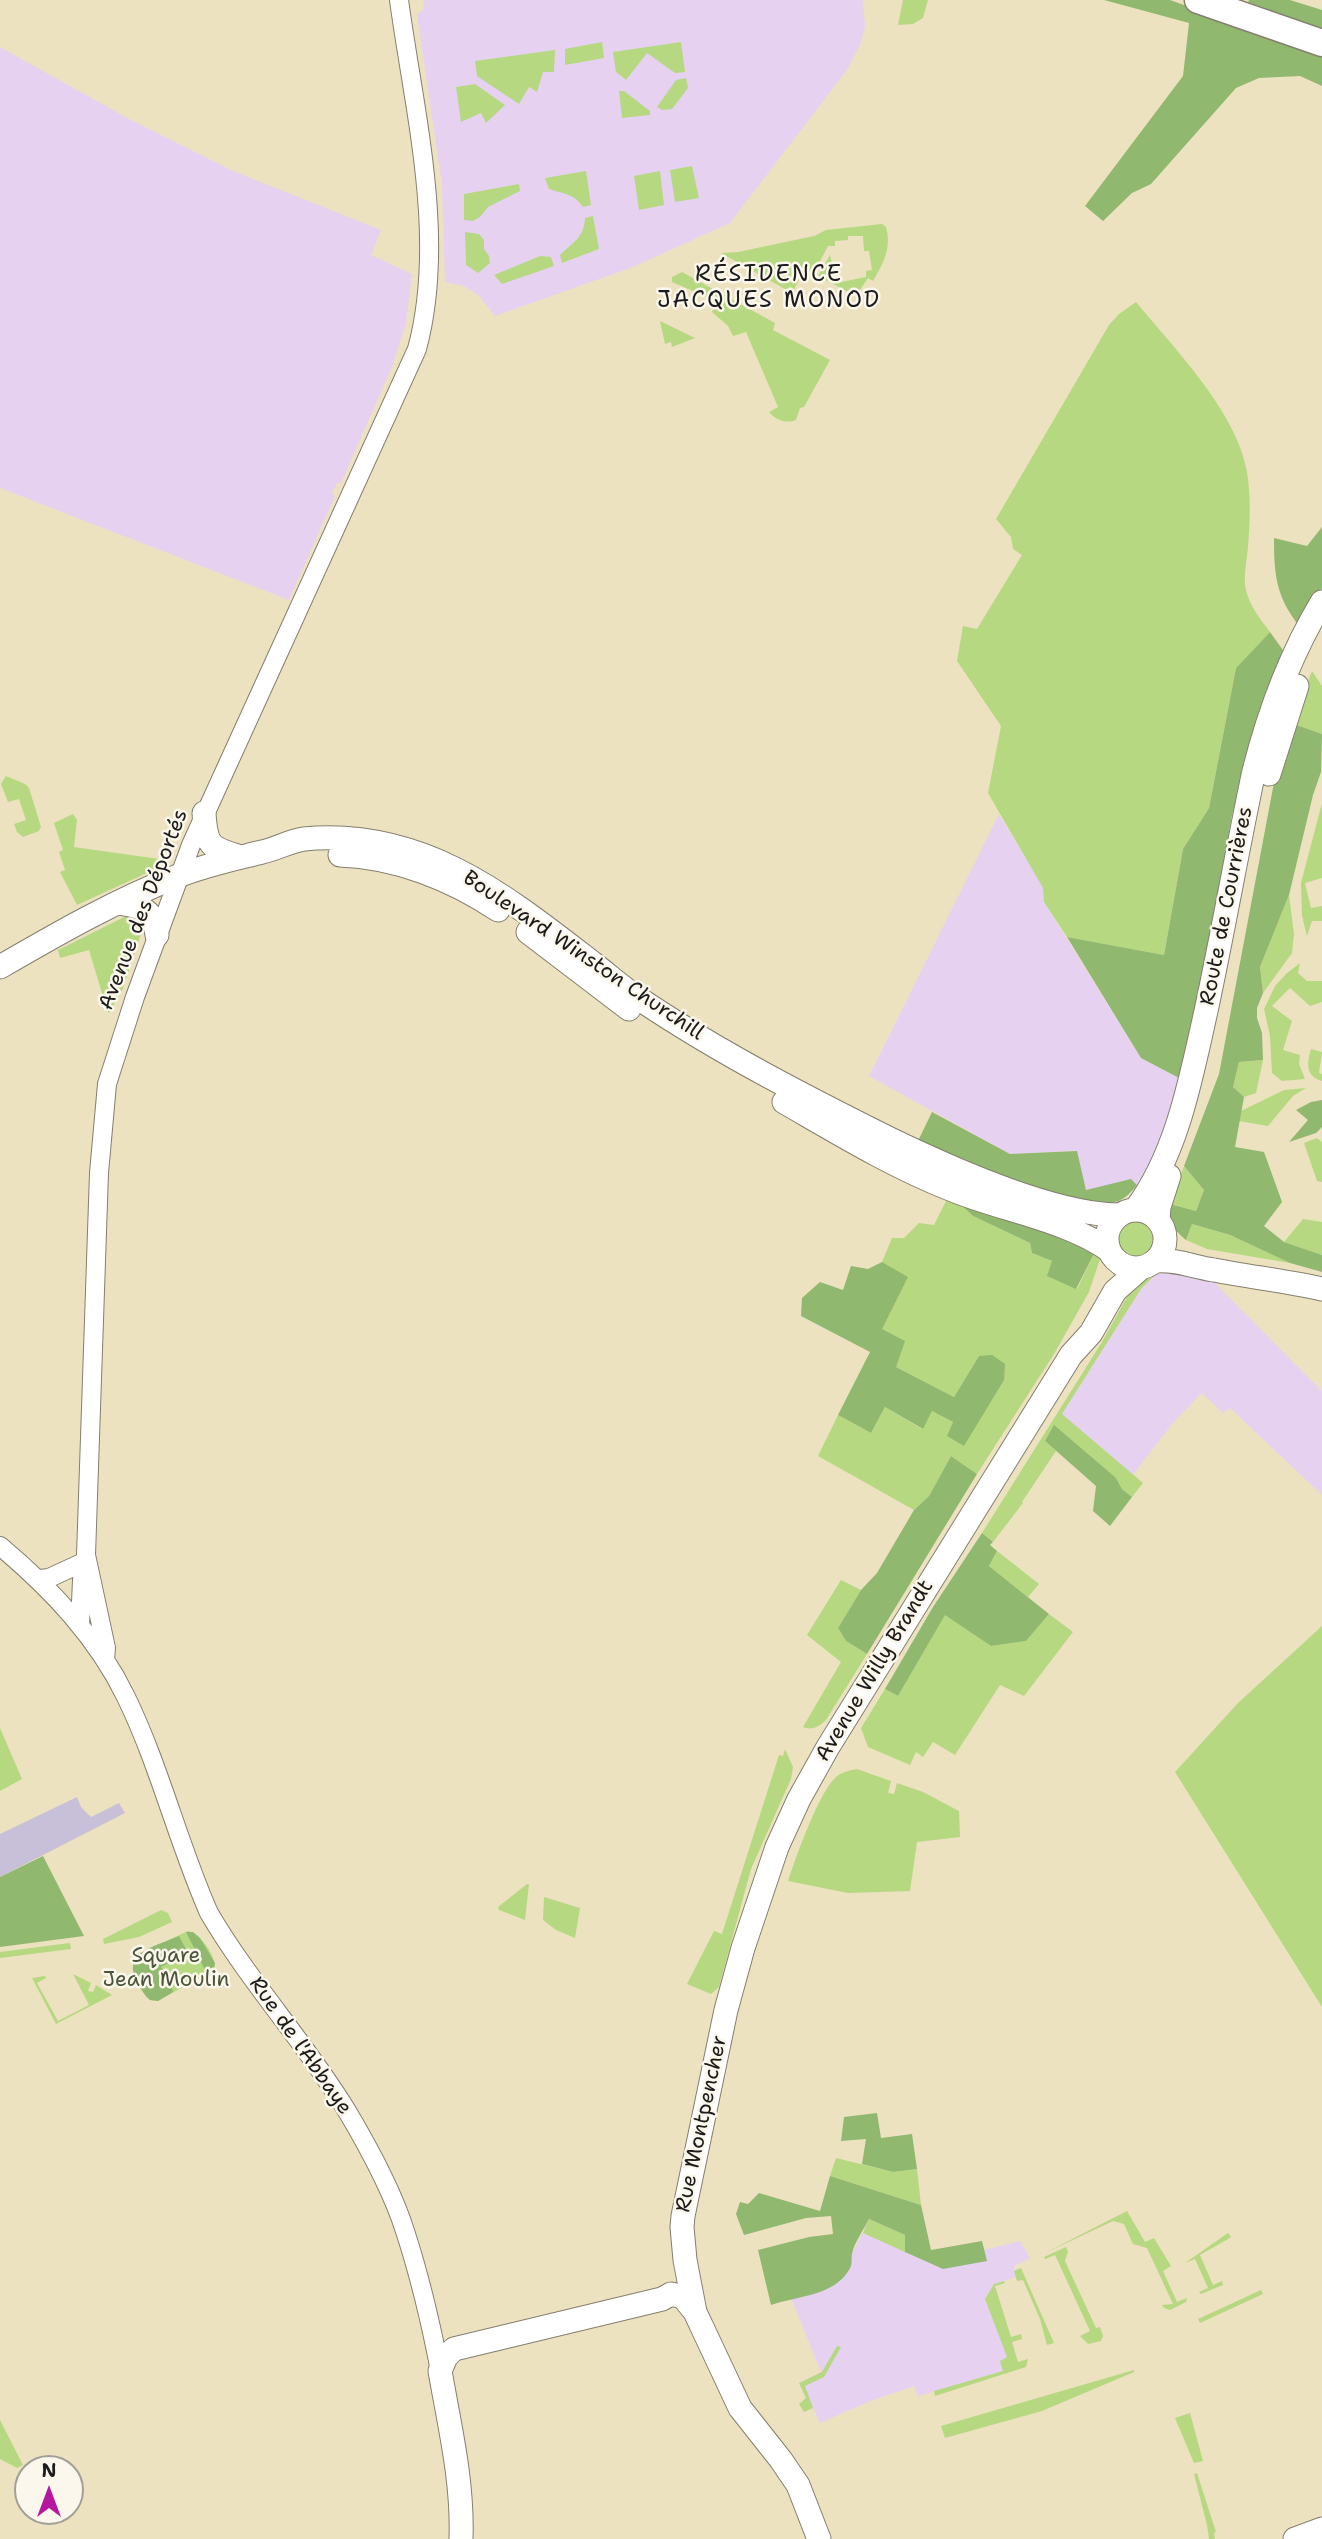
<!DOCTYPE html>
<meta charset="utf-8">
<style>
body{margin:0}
#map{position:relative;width:1322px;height:2539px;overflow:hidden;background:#ece2c0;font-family:"Shantell Sans",sans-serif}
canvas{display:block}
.north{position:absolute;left:14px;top:2455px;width:70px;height:70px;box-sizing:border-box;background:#fbf7ec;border:2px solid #a29f99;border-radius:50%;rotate:0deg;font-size:19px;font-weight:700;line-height:28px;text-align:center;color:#1c1c1c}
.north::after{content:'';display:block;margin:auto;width:24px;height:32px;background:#b5179e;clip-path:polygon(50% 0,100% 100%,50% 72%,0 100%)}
</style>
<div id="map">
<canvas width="1322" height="2539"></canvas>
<div class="north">N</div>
</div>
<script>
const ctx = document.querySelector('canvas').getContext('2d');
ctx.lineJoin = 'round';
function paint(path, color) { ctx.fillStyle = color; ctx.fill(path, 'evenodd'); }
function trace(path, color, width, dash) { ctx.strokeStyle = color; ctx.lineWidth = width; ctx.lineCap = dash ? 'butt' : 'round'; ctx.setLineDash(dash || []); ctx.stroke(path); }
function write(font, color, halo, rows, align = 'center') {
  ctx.font = font + ' "Shantell Sans",sans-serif'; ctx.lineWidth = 5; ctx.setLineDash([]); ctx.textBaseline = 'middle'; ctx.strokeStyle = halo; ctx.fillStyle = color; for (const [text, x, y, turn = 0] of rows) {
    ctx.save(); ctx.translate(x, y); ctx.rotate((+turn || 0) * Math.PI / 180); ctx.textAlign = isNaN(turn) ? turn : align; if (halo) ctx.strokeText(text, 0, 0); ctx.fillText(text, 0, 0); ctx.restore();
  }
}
paint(new Path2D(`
 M423 0H863L865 27 860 45 847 70 730 223 633 267 495 316 479 296 464 286 445 282 442 186 417 14 424 9Z
 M0 47 131 120 233 171 381 230 371 255 412 274 406 323 392 367 341 483H337L332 493 335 496 289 600 0 488Z
 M999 814 1044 888V902L1141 1058 1181 1079 1156 1155 1137 1185 1131 1180 1086 1190 1076 1151 1010 1154 869 1076Z
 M1169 1271 1212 1280 1322 1391V1495L1230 1408 1223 1413 1202 1393 1172 1424 1133 1475 1062 1414 1141 1289 1155 1275Z
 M869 2219 905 2252 986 2261 984 2250 1020 2241 1030 2258 1014 2266 1016 2277 994 2284 985 2299 1008 2358 1004 2371 918 2396 914 2386 868 2402 820 2423 813 2408 804 2412 799 2404 806 2398 799 2383 821 2372 791 2298 808 2295 849 2270 852 2254Z`), '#e6d2f0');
paint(new Path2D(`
 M77 1797 81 1807 91 1817 119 1803 125 1813 0 1877V1834Z`), '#c8bfd8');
paint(new Path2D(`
 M903 0H928L923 18 913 24 898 25Z
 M602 42 604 58 565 65V49Z
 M681 42 685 72 675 73 647 53 626 80 616 72 613 52Z
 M555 50 554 72H543L537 92 529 87 519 104 477 76 475 61Z
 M686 78 688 88 672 109 662 110 657 107 676 80Z
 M475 84 505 105 486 123 481 113 461 122 456 87Z
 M619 91H624L650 111V115L622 118Z
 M692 166 699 198 675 202 670 170Z
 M586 171 591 205 583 207C574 193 563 194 549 189L545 178Z
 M660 171 664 205 639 210 634 176Z
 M519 184 520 191 488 207 480 217 473 221 464 220V194Z
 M593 216 599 249 562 263 560 255C573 242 584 238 585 218Z
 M882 224 886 227C892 248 883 264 873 281L868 278 856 296 818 276 830 255 836 283 866 277V271L872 270 869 251H864L863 236H848V240L835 241V246H828L814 273 805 269 792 293 721 253 738 252 814 236 826 230Z
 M465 232 479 234 484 240V249L489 256 490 263 478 273 466 265Z
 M540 256 551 257 554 266 502 284 494 275Z
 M682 272 775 323 773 330 830 360 804 407 800 408 796 420C787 424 775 420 769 412L778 407 746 332 733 336 728 326 712 312 716 301 672 282V277Z
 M1136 302C1174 348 1237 412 1247 472 1251 496 1250 522 1248 547 1247 560 1243 576 1246 590 1249 605 1261 620 1270 632L1236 668 1209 808 1183 849 1164 955 1067 937 1044 902 1043 888 988 793 1001 726 957 661 963 626 977 629 1022 555 1013 549 1011 537 996 519 1109 325 1119 314Z
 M660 321 695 338 672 347 671 342 665 344Z
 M1312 671 1322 686V734L1291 723Z
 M6 776 25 784 29 788 41 827 39 831 23 837 17 832 14 824 26 820 19 799 8 802 1 784Z
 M1322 803V878L1305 883 1311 908 1322 906V921H1312L1307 936 1302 916 1301 883Z
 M73 814 77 820 74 847 166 860 162 866 77 905 60 872 65 870 59 852 63 850 54 823Z
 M1289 895 1294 934 1292 953 1263 993 1260 967Z
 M133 914 141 920 142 931 122 991 119 990 112 1011 108 1013 89 950 60 958 58 950 126 916Z
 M1300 963 1298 973 1307 981H1322V1002L1310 1006 1290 988 1272 1006 1292 1021 1283 1050 1300 1055 1299 1064 1305 1079 1282 1081 1272 1073 1270 1036 1264 1009 1275 986 1287 973Z
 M1311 1049 1322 1052 1319 1073 1322 1074V1081C1305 1076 1307 1063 1311 1049Z
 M1263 1060 1256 1093 1244 1097 1233 1087 1239 1062Z
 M1306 1088 1293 1096 1268 1126 1239 1121 1241 1111 1284 1090Z
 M1317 1138 1322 1142V1182L1317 1181 1304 1143Z
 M1184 1166 1204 1190 1196 1211 1170 1204Z
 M947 1199 962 1206 973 1216 1030 1243 1032 1253 1052 1261 1077 1289 1096 1250 1100 1259 1089 1292 1054 1354 977 1474 951 1456 929 1496 914 1510 818 1456 838 1415 871 1433 885 1407 922 1429 932 1411 953 1422 964 1446 979 1356 954 1397 896 1367 881 1329 907 1277 882 1262 892 1238H904L919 1223 934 1225Z
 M1303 1219 1322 1222V1255L1284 1242Z
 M1117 1238a18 18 0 1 1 36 0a18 18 0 1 1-36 0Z
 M1192 1224 1230 1235 1290 1263 1207 1249 1186 1240Z
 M1155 1275 1141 1289 1062 1414 1143 1483 1132 1497 1122 1489 1116 1478 1045 1441 1056 1451 1022 1502 1023 1503 993 1542 982 1533 1102 1342 1133 1286 1143 1278Z
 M997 1551 1039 1584 1028 1597 989 1566Z
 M841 1580 861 1590 838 1628 846 1641 867 1654 826 1720C819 1726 813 1731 803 1727L841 1662 807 1635Z
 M945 1614 991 1646 1026 1641 1049 1614 1073 1632 1024 1696 1000 1685 955 1755 933 1742 923 1757 916 1752 910 1765 868 1747 861 1728 885 1689 898 1696Z
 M1322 1626V2007L1175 1772 1238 1703Z
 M0 1728 22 1779 0 1791Z
 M785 1749 793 1767 791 1779 751 1869 719 1987 711 1994 687 1984 714 1931 722 1934 779 1755 783 1756Z
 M857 1769 891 1781 888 1793 894 1794 897 1783 923 1792 959 1811 960 1837 917 1842 910 1891 848 1893 788 1881C796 1857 819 1791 837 1776 843 1772 850 1770 857 1769Z
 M527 1884H529L525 1920 499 1910 498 1907Z
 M544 1897 580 1908 575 1938 556 1930 543 1920Z
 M161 1910 168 1913 172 1922 139 1937 104 1944 103 1939Z
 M188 1931C201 1934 216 1956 215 1969L158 2001 150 2000C137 1988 127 1968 139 1954Z
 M70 1943 71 1949 0 1958V1952Z
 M73 1974 91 1983 88 1991 93 1992 96 1985 112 1995 56 2024 32 1978 45 1976 46 1978 37 1983 58 2021 89 2005Z
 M836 2158 893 2172 917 2169 921 2205 830 2176Z
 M1127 2211 1145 2242 1154 2238 1171 2266 1163 2271 1177 2302 1187 2298 1186 2302 1170 2310 1164 2308 1162 2305 1173 2304 1147 2248 1133 2244 1124 2224 1113 2221 1045 2253Z
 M869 2219 905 2235V2252L863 2233Z
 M1228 2233 1231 2237 1228 2239 1200 2255 1213 2285 1222 2281 1223 2285 1201 2294 1199 2292 1208 2288 1195 2259 1185 2263Z
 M1066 2247 1068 2252 1065 2261 1096 2328 1100 2327 1103 2336 1101 2341 1088 2344 1080 2336 1090 2331 1055 2255 1045 2259 1044 2257Z
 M1021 2268 1054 2343 1047 2345 1040 2319 1023 2280 1017 2281 1014 2271Z
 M1004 2281 1005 2283 995 2286 1011 2337 1021 2334 1022 2339 1012 2342 1018 2362 1028 2359 1026 2367 935 2396 934 2391 1003 2371 1000 2361 1007 2357 985 2299 994 2284Z
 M1261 2290 1263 2294 1200 2323 1198 2319Z
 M837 2346 841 2347 824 2377 805 2386 813 2408 804 2412 799 2404 806 2398 799 2383 822 2372Z
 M1134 2370V2372L1042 2411 945 2438 941 2426Z
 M1190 2413 1203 2461 1194 2463 1175 2418Z
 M0 2420 23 2465 17 2468 0 2459Z
 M1197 2473 1216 2532 1214 2533 1215 2539H1209L1207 2525 1194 2474Z`), '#b6d881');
paint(new Path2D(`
 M1104 0H1170L1322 54V86L1300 76 1259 78 1236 88 1151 184 1132 193 1103 221 1085 206 1183 76 1189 23Z
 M1249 0H1290L1322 10V30L1248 2Z
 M1322 527V588L1300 627C1276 597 1274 575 1274 538L1307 546Z
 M1270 632 1285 653 1256 729 1232 815 1206 963 1181 1079 1141 1058 1067 937 1164 955 1183 849 1209 808 1236 668Z
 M1291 723 1322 734 1321 772 1313 795 1289 895 1260 967 1263 993 1257 1008V1018L1262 1033 1263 1060 1239 1062 1233 1087 1244 1097 1235 1147 1264 1152 1282 1202 1264 1226 1284 1242 1322 1255V1272L1290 1263 1230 1235 1192 1224 1186 1240C1173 1229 1169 1222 1170 1204L1196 1211 1204 1190 1184 1166 1219 1074 1276 772Z
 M1322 1100V1127L1316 1133 1289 1142 1308 1120 1296 1110 1311 1102Z
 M932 1112 1010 1154 1077 1151 1086 1190 1131 1179 1137 1185C1130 1194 1123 1201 1111 1203 1065 1210 961 1162 917 1143Z
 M964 1201 1096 1250 1076 1289 1047 1276 1052 1261 1032 1253 1030 1243 973 1216 962 1206Z
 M882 1262 908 1277 882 1329 905 1341 896 1367 954 1397 979 1356 992 1355 1005 1364 1004 1380 964 1446 947 1436 953 1422 932 1411 923 1429 885 1407 871 1433 838 1415 870 1352 801 1316 802 1298 820 1282 843 1290 851 1266 868 1269Z
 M1054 1425 1116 1478 1122 1489 1132 1497 1110 1526 1093 1511 1096 1486 1045 1441Z
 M951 1456 977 1474 867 1654 846 1641 838 1628 861 1590 877 1573 914 1510 929 1496Z
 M982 1533 993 1542 990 1545 997 1551 989 1566 1049 1614 1026 1641 991 1646 945 1615 898 1696 885 1689 933 1607Z
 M43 1856 84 1936 0 1947V1877Z
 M186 1932H193L200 1938 215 1963 213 1971 207 1974Z
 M179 1936 188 1953 161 1967 165 1974 168 1972 173 1992 158 2001 150 2000C144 1995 141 1988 137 1981 121 1952 157 1946 179 1936Z
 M877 2113 881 2138 912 2134 917 2169 893 2172 862 2164 866 2139 841 2141 844 2117Z
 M830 2176 921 2205 931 2250 982 2241 987 2261 943 2269 905 2252V2235L869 2219C864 2229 854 2243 852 2254 851 2260 853 2264 849 2270 834 2296 796 2296 771 2305L758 2250 809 2237 833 2234 831 2216 806 2218 744 2235 736 2214 740 2202 748 2204 759 2193 820 2211Z`), '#90b86f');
const minor = new Path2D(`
 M0 1546C51 1589 97 1637 126 1697 160 1767 178 1843 209 1913 250 1983 305 2042 347 2111 369 2148 392 2190 405 2231 420 2277 431 2324 440 2371
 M40 1579 49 1578 86 1561
 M80 1625 82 1580 84 1568
 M105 1660 106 1648 86 1555 99 1173 107 1084 135 997 191 845 417 349C447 238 414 111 399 0`);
const major = new Path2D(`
 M1269 774 1297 686
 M204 813C206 846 210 848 241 857
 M340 855C396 857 452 879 498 910
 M119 903C142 906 154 910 157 935
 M528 932 629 1009
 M0 967C57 934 116 900 178 876 205 865 234 859 262 852 277 849 289 841 304 839 423 828 506 896 594 964 611 977 626 991 644 1002 722 1054 806 1097 890 1139 950 1168 1053 1215 1120 1215
 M784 1102C838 1133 892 1166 950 1189 1000 1210 1065 1219 1109 1250
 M1107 1239a29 29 0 1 1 58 0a29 29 0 1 1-58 0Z
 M1135 1210C1177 1155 1191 1078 1206 1011 1223 932 1237 851 1254 771 1269 712 1290 655 1322 602
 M1158 1220 1159 1207 1169 1176
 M1155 1261C1176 1259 1193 1267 1214 1270 1250 1277 1286 1281 1322 1289
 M461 2539C463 2482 450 2428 440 2371L446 2357 454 2349 662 2299 671 2294 683 2297 695 2312
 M819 2539 798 2485 781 2460 740 2408 702 2327 695 2312 685 2260 682 2227 683 2216 726 2010 743 1948 777 1847 799 1799 828 1747 1071 1355 1091 1333 1115 1291 1141 1268
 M1295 2539 1322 2529`);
const highway = new Path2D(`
 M1198 0 1322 43`);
trace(minor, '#847f6e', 20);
trace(major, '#847f6e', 25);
trace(highway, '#847f6e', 29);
trace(minor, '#fff', 18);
trace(major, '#fff', 23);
trace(highway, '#fff', 26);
write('21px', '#1c1c1c', '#fbf7ec', [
 ["Route de Courrières",1227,906,-79],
 ["Avenue des Déportés",144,910,-69],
 ["Boulevard Winston Churchill",583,956,34],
 ["Avenue Willy Brandt",875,1671,-59],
 ["Rue de l'Abbaye",300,2046,55],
 ["Rue Montpencher",702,2124,-78]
]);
write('21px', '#4a543a', '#fbf7ec', [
 ["Square",166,1957],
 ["Jean Moulin",166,1981]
]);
ctx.letterSpacing = '2px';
write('23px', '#1c1c1c', '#fbf7ec', [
 ["RÉSIDENCE",769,275],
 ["JACQUES MONOD",769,301]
]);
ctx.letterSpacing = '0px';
</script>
